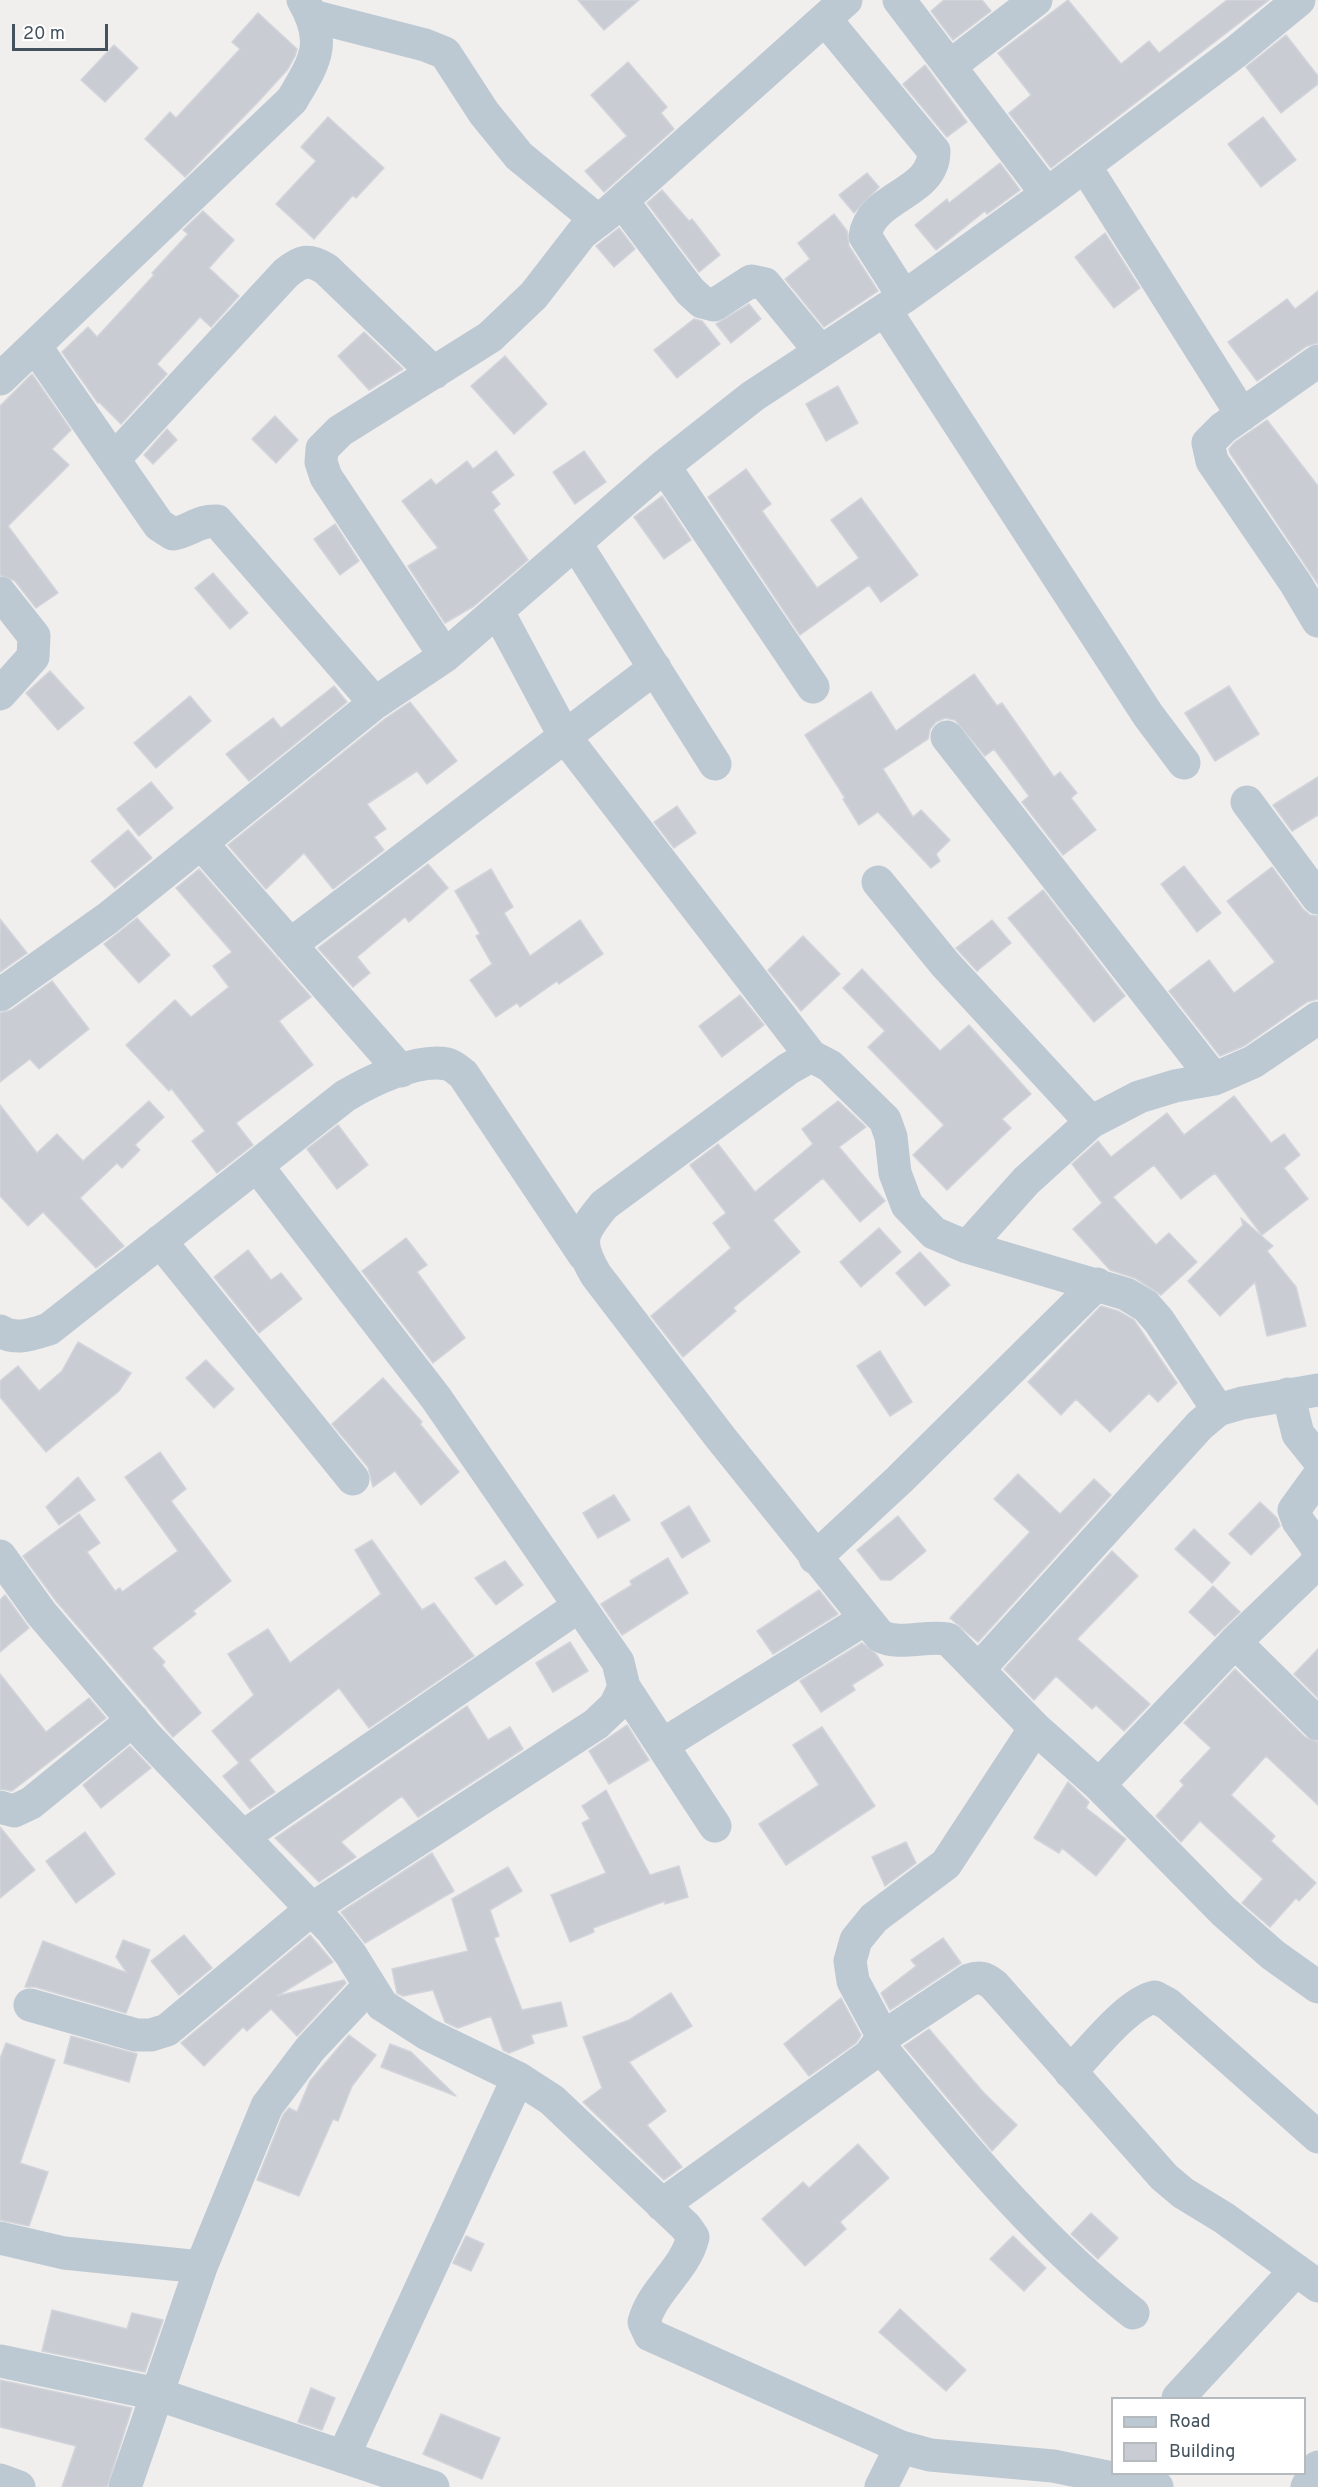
<!DOCTYPE html>
<style>
body{margin:0}
#map{position:relative;width:1318px;height:2487px;overflow:hidden;background:#f1eeee;font-family:Overpass,sans-serif}
canvas{display:block}
.legend{position:absolute;left:1111px;top:2397px;width:195px;height:78px;box-sizing:border-box;background:#fff;border:2px solid #b4babe;margin:0;padding:8px 10px;list-style:none;font-size:18px;color:#44525d}
.legend li{display:flex;align-items:center;gap:12px;height:30px}
.legend b{width:30px;border:2px solid #b4babe}
.scale{position:absolute;left:12px;top:24px;width:96px;height:27px;box-sizing:border-box;border:3px solid #44525d;border-top:0;padding-left:8px;font-size:18px;line-height:21px;white-space:nowrap;color:#44525d;-webkit-text-stroke:4px #fff;paint-order:stroke}
</style>
<div id="map">
<canvas width="1318" height="2487"></canvas>
<ul class="legend">
<li><b style="height:8px;background:#bdc9d2"></b>Road</li>
<li><b style="height:16px;background:#c9cdd3"></b>Building</li>
</ul>
<div class="scale">20 m</div>
</div>
<script>
const ctx = document.querySelector('canvas').getContext('2d');
ctx.lineJoin = 'round';
function paint(path, color) { ctx.fillStyle = color; ctx.fill(path, 'evenodd'); }
function trace(path, color, width, dash) { ctx.strokeStyle = color; ctx.lineWidth = width; ctx.lineCap = dash ? 'butt' : 'round'; ctx.setLineDash(dash || []); ctx.stroke(path); }
const building = new Path2D(`
 M578 0H639L604 30Z
 M944 0H982L991 11 953 40 931 11Z
 M1068 0 1121 64 1149 41 1159 53 1227 0H1269L1051 168 1009 113 1031 95 998 53Z
 M258 13 297 49 295 56 288 69 258 102 185 177 145 139 170 112 176 118 240 49 232 42Z
 M1286 35 1318 76V84L1281 113 1246 67Z
 M114 45 138 68 105 102 81 80Z
 M628 62 667 107 661 113 674 129 604 192 585 171 627 136 591 95Z
 M925 65 967 122 947 137 903 84Z
 M328 117 384 168 356 198 353 195 314 239 276 204 316 161 301 147Z
 M1263 117 1296 160 1261 187 1228 144Z
 M1000 163 1020 190 987 214 985 211 936 250 915 225 947 199 949 203Z
 M867 173 879 187 854 213 839 195Z
 M662 190 689 221 692 219 720 255 699 272 647 203Z
 M203 211 234 240 209 268 239 296 211 327 200 317 157 364 167 374 121 424 99 402 98 403 62 352 88 327 97 337 154 275 152 273 188 234 183 230Z
 M834 214 847 231 849 246 878 291 824 327 785 279 810 259 798 243Z
 M619 228 635 249 614 267 596 246Z
 M1105 233 1140 288 1114 308 1075 257Z
 M1318 291V343L1307 346 1257 381 1228 342 1287 299 1295 309Z
 M749 304 761 319 731 343 716 324Z
 M694 319 702 321 720 344 677 378 654 350Z
 M364 332 403 369 369 390 338 356Z
 M505 356 547 404 514 434 471 386Z
 M32 374 71 430 52 449 69 465 8 526 58 593 36 608 15 581 0 575V406Z
 M838 386 858 423 826 441 806 404Z
 M275 416 298 440 276 463 252 439Z
 M1267 420 1318 486V584L1230 453 1229 449 1235 442Z
 M167 429 177 440 153 464 144 455Z
 M496 451 514 475 491 492 500 504 493 510 528 560 474 606 445 623 408 566 438 548 402 501 431 479 436 485 467 461 473 469Z
 M584 451 606 482 575 504 553 472Z
 M746 469 771 504 762 511 817 588 859 558 831 520 861 498 918 575 881 602 869 585 800 635 708 497Z
 M662 496 691 540 664 559 634 517Z
 M335 524 359 561 340 575 314 539Z
 M213 573 248 613 230 629 195 588Z
 M50 671 84 708 58 730 26 693Z
 M974 674 997 706 1002 703 1054 777 1060 772 1077 793 1071 798 1096 830 1063 855 1022 802 1029 796 994 749 985 756 955 720 945 718 936 722 930 729 928 739 883 769 913 817 921 810 950 840 936 854 940 861 931 868 878 812 859 825 843 799 845 798 805 735 871 692 896 731Z
 M334 686 347 702 249 781 226 754 273 718 281 728Z
 M1229 686 1259 734 1215 761 1185 713Z
 M190 696 211 721 156 768 134 743Z
 M410 702 457 761 427 784 417 771 367 804 386 829 374 837 384 850 333 889 304 853 266 889 228 845 386 718Z
 M1318 777V815L1292 831 1273 805Z
 M151 782 173 808 139 836 117 809Z
 M677 806 696 833 674 848 654 822Z
 M128 830 152 858 115 888 91 861Z
 M428 864 448 888 409 922 405 917 357 957 370 973 353 987 318 948Z
 M1184 866 1221 913 1197 932 1161 884Z
 M1272 867 1303 909 1310 915 1318 916V999L1307 1002 1244 1046 1220 1056 1169 991 1209 960 1234 993 1275 962 1227 901Z
 M199 869 311 997 279 1021 313 1065 236 1123 253 1145 217 1173 192 1141 205 1131 171 1088 169 1091 126 1045 175 1000 191 1017 229 987 213 966 232 952 176 888Z
 M491 869 513 907 504 913 530 956 580 920 603 954 559 984 557 981 520 1007 517 1003 496 1017 470 980 492 964 476 936 480 934 455 891Z
 M1043 890 1125 996 1094 1022 1008 918Z
 M137 918 170 955 139 983 104 944Z
 M0 919 27 953 0 972Z
 M992 920 1011 943 977 971 956 948Z
 M803 936 840 974 801 1011 768 970Z
 M862 969 940 1051 969 1025 1031 1094 1002 1119 1011 1128 947 1190 913 1155 944 1125 868 1047 885 1031 843 988Z
 M52 981 89 1029 39 1069 30 1059 0 1082V1013L11 1010Z
 M740 995 764 1025 722 1057 699 1026Z
 M1234 1096 1271 1143 1284 1134 1300 1155 1284 1168 1308 1199 1262 1235 1215 1173 1181 1199 1154 1165 1113 1197 1156 1245 1169 1233 1197 1262 1161 1295 1135 1278 1110 1270 1073 1229 1102 1203 1072 1164 1098 1141 1111 1157 1167 1113 1184 1135Z
 M149 1101 164 1117 135 1145 140 1150 122 1168 117 1163 80 1198 124 1246 96 1268 43 1212 28 1226 0 1196V1105L37 1153 57 1134 83 1161Z
 M838 1101 866 1127 839 1147 885 1201 860 1222 823 1178 773 1220 800 1252 733 1308 736 1311 683 1357 651 1316 731 1248 713 1223 726 1213 690 1165 718 1144 755 1192 813 1144 802 1129Z
 M338 1125 368 1165 337 1189 307 1149Z
 M1241 1218 1273 1246 1267 1251 1296 1287 1306 1326 1267 1336 1255 1282 1220 1316 1188 1281 1243 1225Z
 M879 1228 901 1252 861 1287 840 1262Z
 M406 1238 427 1265 417 1272 465 1338 433 1363 362 1271Z
 M248 1250 271 1280 281 1273 302 1299 259 1333 214 1277Z
 M920 1252 950 1285 925 1306 896 1273Z
 M1101 1306 1118 1311 1134 1320 1177 1383 1158 1402 1149 1393 1110 1432 1076 1399 1061 1415 1028 1382Z
 M78 1342 131 1373 119 1391 46 1452 0 1397V1381L18 1366 39 1391 62 1371Z
 M880 1351 912 1402 890 1416 857 1366Z
 M206 1360 234 1389 214 1408 186 1378Z
 M383 1378 422 1422 420 1424 459 1472 421 1505 395 1471 373 1487 368 1467 332 1424Z
 M160 1452 186 1489 171 1501 231 1581 193 1611 196 1614 152 1648 165 1662 162 1665 201 1713 173 1737 56 1601 23 1556 79 1514 100 1543 87 1552 115 1591 120 1588 122 1592 178 1551 125 1477Z
 M1018 1474 1060 1514 1094 1479 1111 1495 978 1642 950 1618 1030 1532 994 1499Z
 M78 1477 95 1500 59 1525 46 1507Z
 M614 1495 630 1520 598 1538 583 1513Z
 M1260 1502 1277 1518 1280 1526 1251 1555 1229 1534Z
 M689 1506 710 1541 682 1558 661 1523Z
 M898 1516 926 1551 891 1580H881L857 1550Z
 M1194 1529 1230 1563 1212 1583 1175 1549Z
 M372 1540 422 1610 434 1603 474 1656 369 1728 339 1688 249 1760 275 1792 250 1809 223 1776 239 1763 212 1731 254 1695 228 1654 268 1629 290 1663 381 1594 355 1550Z
 M1112 1551 1138 1576 1077 1639 1150 1704 1124 1731 1096 1705 1092 1709 1056 1676 1034 1700 1004 1669Z
 M668 1558 688 1593 622 1635 601 1604 632 1585 630 1581Z
 M505 1561 523 1585 496 1605 475 1578Z
 M1213 1586 1240 1612 1215 1636 1189 1612Z
 M819 1590 838 1614 773 1654 757 1631Z
 M5 1595 29 1628 0 1652V1600Z
 M570 1642 588 1671 553 1692 536 1663Z
 M862 1643 876 1654 883 1665 852 1685 855 1690 821 1712 800 1681Z
 M1318 1649V1698L1294 1674Z
 M1235 1669 1305 1737 1318 1742V1805L1266 1756 1231 1795 1275 1836 1271 1841 1316 1883 1299 1901 1296 1898 1270 1927 1242 1903 1263 1879 1200 1821 1181 1842 1156 1816 1184 1785 1180 1781 1211 1748 1184 1723Z
 M0 1674 46 1732 89 1698 106 1718 12 1791 0 1789Z
 M467 1706 488 1740 510 1727 523 1749 418 1817 402 1796 341 1842 356 1857 319 1882 275 1838Z
 M627 1725 649 1760 609 1784 589 1751Z
 M822 1727 875 1806 786 1865 759 1824 819 1785 793 1745Z
 M130 1746 151 1768 101 1808 83 1785Z
 M1068 1782 1089 1802 1086 1808 1126 1839 1096 1876 1062 1848 1059 1853 1034 1838Z
 M606 1790 650 1875 679 1866 688 1897 665 1904V1901L593 1928 594 1932 570 1942 551 1895 606 1873 582 1823 590 1819 582 1806Z
 M0 1827 35 1870 0 1898Z
 M85 1832 115 1874 76 1903 46 1861Z
 M906 1842 916 1863 885 1886 872 1857Z
 M432 1853 454 1891 365 1943 341 1912Z
 M508 1867 522 1891 490 1910 499 1936 494 1938 522 2010 561 2002 567 2026 531 2035 534 2043 509 2053 503 2050 491 2016 458 2028 445 2022 433 1990 403 1996 397 1993 392 1969 468 1951 452 1899Z
 M184 1935 212 1968 179 1995 151 1961Z
 M310 1935 333 1962 277 1996 344 1980 346 1983 297 2036 271 2009 247 2031 243 2027 204 2066 181 2043Z
 M943 1938 961 1963 890 2010 881 1993 916 1966 911 1960Z
 M123 1940 150 1950 126 2013 35 1987H25L43 1941 127 1973 116 1957Z
 M671 1993 692 2026 629 2062 666 2111 647 2125 682 2167 664 2180 583 2102 602 2088 583 2037 629 2020Z
 M841 1998 861 2035 856 2043 809 2076 784 2044Z
 M929 2029 984 2093 1017 2125 992 2151 904 2046Z
 M349 2035 376 2055 352 2086 338 2121 333 2119 299 2196 257 2180 283 2115 289 2108 297 2112 310 2081Z
 M71 2036 137 2054 129 2082 64 2063Z
 M6 2043 55 2060 20 2163 48 2172 29 2226 0 2220V2059Z
 M390 2044 411 2052 456 2096 381 2067Z
 M858 2144 889 2178 840 2222 846 2229 805 2266 762 2219 803 2182 809 2188Z
 M1091 2213 1118 2238 1098 2259 1071 2234Z
 M466 2236 484 2244 471 2271 453 2263Z
 M1013 2236 1046 2268 1024 2291 990 2259Z
 M900 2309 966 2370 946 2391 879 2332Z
 M52 2310 127 2329 132 2313 163 2320 145 2372 42 2351Z
 M0 2380 132 2408 107 2487H62L76 2446 0 2427Z
 M311 2388 335 2398 322 2430 298 2422Z
 M441 2414 500 2438 482 2479 423 2454Z`);
paint(building, '#c9cdd3');
trace(building, '#d1d4da', 1.5);
trace(new Path2D(`
 M312 16 425 45 445 53 484 113 519 156 597 220
 M825 19 934 151C934 195 871 195 865 236L904 297
 M950 66 1036 0
 M1085 166 1242 415
 M1047 194 1237 51 1299 0
 M622 201 690 291 702 302 714 305 751 281 765 284 820 351
 M885 310 1148 715 1184 763
 M35 346 159 525 173 534C190 531 199 520 217 521L375 703
 M1318 361 1223 428 1208 443 1212 461 1296 584 1318 621
 M0 379 292 100C315 61 328 43 303 0
 M114 459 286 273C301 261 308 258 326 269L434 373
 M664 466 813 687
 M576 544 715 764
 M0 593 34 636 33 657 0 694
 M498 612 565 737 811 1056
 M445 656 326 477 321 462 322 449 340 431 490 337 534 295 582 233 607 214 846 0
 M947 737 1214 1079
 M1247 802 1318 898
 M201 843 401 1071
 M878 882 945 964 1091 1122
 M290 945 655 668
 M0 995 108 918 375 703 445 656 664 466 753 396 904 297 1047 194 899 0
 M160 1241 353 1479
 M967 1247 1026 1181 1091 1122 1139 1097 1175 1086 1214 1079 1253 1062 1318 1018
 M0 1331C16 1341 33 1334 49 1329L345 1096C370 1081 417 1058 447 1064 452 1065 458 1070 463 1074L584 1255
 M1288 1394 1298 1434 1318 1459
 M1218 1410 1159 1321 1146 1306 1126 1294 967 1247 934 1233 907 1205 895 1173 891 1137 885 1120 830 1066 811 1056 788 1069 604 1205C581 1233 576 1241 596 1275L720 1437 880 1636C901 1646 924 1635 948 1639L1035 1728 1099 1785 1223 1911 1273 1955 1318 1987
 M1318 1477 1294 1510 1298 1521 1318 1549
 M0 1556 41 1613 147 1737 331 1929 351 1955 382 2005 427 2034 518 2078 552 2100 686 2227 693 2237C685 2270 653 2289 644 2322L650 2335 901 2447 930 2455 1053 2466 1157 2487
 M815 1558 899 1480 1097 1284
 M1235 1642 1318 1724
 M978 1670 1200 1425 1218 1410 1242 1403 1318 1390
 M624 1687 715 1826
 M662 1745 865 1619
 M1099 1785 1235 1642 1313 1567 1318 1559
 M0 1807 14 1811 31 1803 133 1720
 M244 1836 579 1606
 M30 2005 136 2035H151L167 2030 313 1908 596 1724 615 1706 624 1687 618 1662 436 1398 257 1166
 M883 2037 969 1980C980 1976 985 1978 994 1985L1164 2177 1183 2193 1224 2218 1318 2286
 M878 2044C958 2140 1034 2236 1133 2313
 M1070 2072C1091 2051 1127 2003 1155 1997L1168 2004 1318 2137
 M662 2205 869 2056 883 2037 853 1981 850 1961 856 1940 874 1918 946 1864 1035 1728
 M0 2238 64 2253 201 2267
 M0 2361 157 2394 433 2487
 M1178 2398 1296 2270
 M343 2457 518 2078
 M0 2480 19 2487
 M125 2487 201 2267 267 2106 310 2049 369 1986
 M881 2487 901 2447
 M1307 2487 1318 2467`), '#bdc9d2', 33);
</script>
